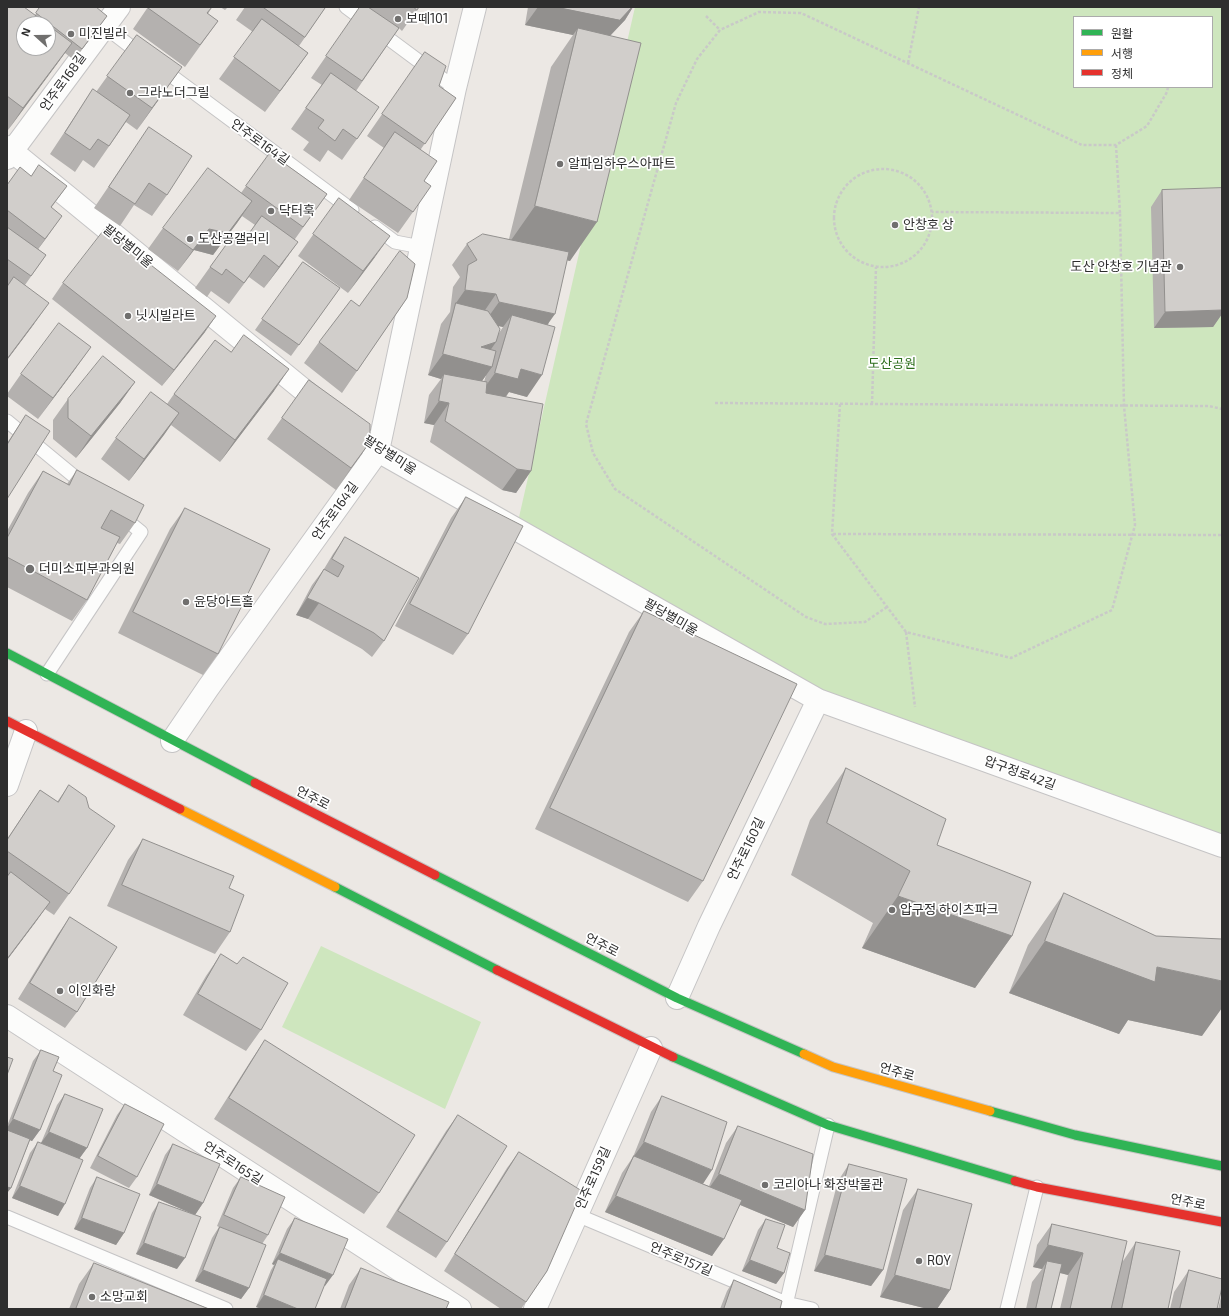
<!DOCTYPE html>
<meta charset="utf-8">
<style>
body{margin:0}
#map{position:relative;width:1229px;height:1316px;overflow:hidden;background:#ece8e4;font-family:"Exo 2","Noto Sans KR",sans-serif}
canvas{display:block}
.frame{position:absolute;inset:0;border:8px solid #2e2e2e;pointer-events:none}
.legend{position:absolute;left:1073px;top:16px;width:140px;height:72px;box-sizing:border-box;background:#fff;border:1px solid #ababab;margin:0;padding:5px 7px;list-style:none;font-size:12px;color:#2e2e2e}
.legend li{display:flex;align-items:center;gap:8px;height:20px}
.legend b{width:20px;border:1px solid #ababab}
.north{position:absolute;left:16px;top:16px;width:40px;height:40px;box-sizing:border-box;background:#fff;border:1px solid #ababab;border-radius:50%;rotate:291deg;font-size:11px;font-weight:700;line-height:16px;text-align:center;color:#2e2e2e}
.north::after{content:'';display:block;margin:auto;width:14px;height:18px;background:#706f6e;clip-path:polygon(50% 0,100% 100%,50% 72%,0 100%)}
</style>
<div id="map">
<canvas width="1229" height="1316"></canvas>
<div class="frame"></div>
<ul class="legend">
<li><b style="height:5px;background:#30b455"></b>원활</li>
<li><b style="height:5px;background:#ff9f0a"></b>서행</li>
<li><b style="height:5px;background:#e5322d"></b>정체</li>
</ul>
<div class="north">N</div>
</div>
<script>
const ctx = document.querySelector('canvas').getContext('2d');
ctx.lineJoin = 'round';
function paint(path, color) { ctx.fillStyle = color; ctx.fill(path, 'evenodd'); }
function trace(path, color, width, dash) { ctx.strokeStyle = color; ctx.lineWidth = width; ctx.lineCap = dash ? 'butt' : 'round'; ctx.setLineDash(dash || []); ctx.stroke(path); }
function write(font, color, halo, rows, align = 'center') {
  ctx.font = font + ' "Exo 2","Noto Sans KR",sans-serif'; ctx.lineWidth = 3.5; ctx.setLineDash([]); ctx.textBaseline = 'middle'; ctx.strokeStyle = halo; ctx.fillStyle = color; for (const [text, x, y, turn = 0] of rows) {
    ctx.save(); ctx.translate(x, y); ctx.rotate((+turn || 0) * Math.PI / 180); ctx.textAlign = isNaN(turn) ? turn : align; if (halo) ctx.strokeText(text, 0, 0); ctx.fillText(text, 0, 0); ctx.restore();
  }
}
paint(new Path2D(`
 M635 7H1222V848L795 690 517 526ZM1074 17H1212V87H1074Z
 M321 946 481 1022 445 1109 282 1027Z`), '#cee6be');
const lane = new Path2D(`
 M346 7 455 88
 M104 26 143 56
 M161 68 352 210
 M375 227 395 242 421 247
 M7 421 87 487
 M47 674 141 532 120 515
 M577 1215 786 1303 812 1309
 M7 1217 226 1309
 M785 1309 828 1125
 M1007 1309 1037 1187`);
const street = new Path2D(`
 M7 147 378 451 818 700 1222 846
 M7 158 119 7
 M172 741 208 688 378 451 455 88 475 7
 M7 785 26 731
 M677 998 709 926 818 700
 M7 1016 460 1309
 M535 1309 651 1048`);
const fast = new Path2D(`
 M7 653 255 783
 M435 875 677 998 804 1054
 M335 887 497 970
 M673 1057 828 1125 1015 1181
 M990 1111 1075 1135 1222 1166`);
const slow = new Path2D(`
 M180 809 335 887
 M804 1054 833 1067 990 1111`);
const jam = new Path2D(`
 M7 721 180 809
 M255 783 435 875
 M497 970 673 1057
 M1015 1181 1037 1187 1222 1222`);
trace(lane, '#c5c4c5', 15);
trace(street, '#c5c4c5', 24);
trace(fast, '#c6c5c4', 11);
trace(slow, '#c6c5c4', 11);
trace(jam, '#c6c5c4', 11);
trace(new Path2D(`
 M706 16 720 30
 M908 63 919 7
 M1116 145 1120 213
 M834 218a49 49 0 1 1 98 0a49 49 0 1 1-98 0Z
 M715 403 1209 406 1222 409
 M840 404 832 534 906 632 1011 658 1112 610 1135 525 1124 406 1120 213 932 212
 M872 404 876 267
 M833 534 1222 535
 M887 607 865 622 825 624 806 617 615 489 593 453 586 424 676 103 697 59 720 30 759 12 801 13 1082 145H1116L1147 126 1167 92 1168 87
 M906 632 915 707`), '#c9c9c8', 2.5, [3, 2]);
trace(lane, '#fcfcfb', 13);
trace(street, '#fcfcfb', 22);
trace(fast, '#30b455', 9);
trace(slow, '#ff9f0a', 9);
trace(jam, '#e5322d', 9);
paint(new Path2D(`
 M7 7 35 15 40 7 107 16 74 60 65 53 8 130 7 128ZM24 24H48V48Z
 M148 7H212L208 14 218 21 185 67 133 29Z
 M220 7H228L225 10Z
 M245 7H323L325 8 299 46 308 53 265 112 219 79 253 32 236 20Z
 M360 7H419L402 31 399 28 356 91 364 129 342 160 328 150 320 162 303 150 309 142 291 129 322 85 311 78Z
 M528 7H633L625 20 610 36 570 261 567 260 527 397 509 392 506 397 531 471 516 493 502 490 430 442 434 425 424 423 429 395 441 379 428 375 441 324 450 312 453 287 460 277 452 265 467 244 509 239 551 67 573 35 525 25ZM499 326 503 327 499 333ZM486 375 484 382 482 381Z
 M137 35 167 88 137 130 126 122 94 168 83 160 75 172 50 154 93 89 96 92Z
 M425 52 439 86 456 98 421 149 424 181 413 212 398 233 349 200 384 148 367 136Z
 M149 127 167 195 152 216 134 205 120 226 94 208Z
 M270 153 327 194 295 239 283 263 264 288 249 277 229 304 211 291 207 297 195 288 210 267 241 244 255 225 242 216 213 255 194 250 178 271 148 249 163 228 241 193Z
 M31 176 67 186 51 208 47 237 38 249 46 255 25 285 34 324 7 360V185Z
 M1162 190 1222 207V314L1213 327 1154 328 1151 207Z
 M339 198 375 257 348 293 298 256Z
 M303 262 340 288 291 356 255 330Z
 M63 283 205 332 162 386 52 299Z
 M407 298 342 393 304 363 319 342 359 306Z
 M76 368 38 419 7 396V394L21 374Z
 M309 380 370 442 336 490 267 439Z
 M135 382 120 403 76 458 53 439V420L68 399Z
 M274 391 220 462 171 425 129 481 101 459 116 438 167 404 174 394Z
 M26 415 7 499V443Z
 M77 470 135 523 120 544 117 543 87 600 72 621 7 587V531L28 493 43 471 67 484Z
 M466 497 468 634 453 655 395 626 451 518Z
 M185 508 218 654 203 675 118 633 170 529Z
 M345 537 384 641 372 657 362 649 308 619 296 615 312 585 324 569 333 554Z
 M644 611 703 881 688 902 535 829 629 632Z
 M846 768 1012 936 975 988 862 948 873 923 791 875 810 820Z
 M69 785V894L54 915 45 909 7 960V839L40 790 57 802Z
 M143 839 229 888 230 932 215 954 107 906 128 860Z
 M1064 893 1202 1036 1128 1020 1119 1034 1009 993 1028 945Z
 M70 917 77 1012 65 1028 18 999 58 934Z
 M221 954 261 1030 246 1051 183 1015 206 976Z
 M265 1040 379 1193 364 1214 214 1119 250 1062Z
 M41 1050 53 1071 40 1130 32 1141 30 1140 11 1188 7 1193V1126L33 1061Z
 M65 1094 87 1148 79 1159 58 1216 12 1198 30 1153 38 1142 41 1143 57 1105Z
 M662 1096 703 1184 709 1186 726 1143 738 1126 805 1210 793 1227 740 1205 712 1256 605 1212 622 1173 633 1157 651 1112Z
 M125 1104 137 1177 129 1188 90 1168 117 1115Z
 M458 1115 447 1242 436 1258 386 1227 446 1131Z
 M173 1144 203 1203 195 1215 149 1195 165 1155Z
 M519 1152 547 1271 521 1309H501L444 1271 507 1168Z
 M849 1164 883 1270 871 1286 814 1271 838 1181Z
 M97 1177 124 1233 116 1245 74 1229 90 1188Z
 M241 1177 268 1235 262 1244 249 1288 241 1299 195 1281 212 1238 219 1227 217 1226 233 1188Z
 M918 1189 950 1290 937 1309H928L880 1297 903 1210Z
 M159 1202 177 1269 136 1254 152 1213Z
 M295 1218 325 1286 324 1285 315 1309H262L256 1307 271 1270 274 1265 272 1264 287 1229Z
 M766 1219 777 1248 784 1273 776 1284 742 1271 758 1230Z
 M1052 1224 1123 1261 1136 1242 1168 1309H1060L1068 1275 1060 1273 1051 1309H1026L1032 1282 1042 1269 1033 1267 1037 1245Z
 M94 1263 209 1309H69L79 1284Z
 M361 1268 446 1309H340L349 1285Z
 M1189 1270 1217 1309H1170L1174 1292Z
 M734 1280 780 1309H720L727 1291Z
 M1222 1292V1309H1218L1222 1293Z`), '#b4b1af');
paint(new Path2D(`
 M538 7H633L625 20 605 41 578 28 573 35 525 25Z
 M107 16 99 27 74 60 82 49Z
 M72 43 57 64 8 130 23 108Z
 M308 53 293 74 265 112 280 91Z
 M182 67 137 130 152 108Z
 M252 201 237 223 213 255 194 250 178 271 193 250 209 229Z
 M535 206 597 222 570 261 507 246Z
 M62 216 47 237 30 260 45 239Z
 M390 236 375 257 348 293 363 271Z
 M298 242 283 263 264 288 279 267Z
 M465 290 496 294 481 316 456 303Z
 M499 302 555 314 540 335 512 315 503 327 484 323Z
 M49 303 34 324 7 360V359Z
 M1222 310V314L1213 327 1154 328 1165 312Z
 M216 316 205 332 162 386 174 370Z
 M496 342 481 364 492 367 477 388 444 374 441 379 428 375 443 354 481 347Z
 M91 347 76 368 38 419 53 398Z
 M289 369 274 391 220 462 235 440Z
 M521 369 542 375 527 397 509 392 503 400 480 394 495 373Z
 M135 382 120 403 76 458 91 436Z
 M439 401 449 403 434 425 424 423Z
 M179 413 164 435 129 481 144 459Z
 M370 442 355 463 336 490 351 468Z
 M517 469 531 471 516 493 502 490Z
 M307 598 319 603 308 619 296 615Z
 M898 896 1012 936 975 988 862 948Z
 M50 902 35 923 7 960V959Z
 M1045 941 1157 967 1222 981V1008L1202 1036 1128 1020 1119 1034 1009 993Z
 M13 1119 40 1130 32 1141 7 1131V1128Z
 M49 1132 87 1148 79 1159 41 1143Z
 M644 1142 712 1170 701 1187 632 1159Z
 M719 1174 805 1210 793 1227 707 1191Z
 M157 1184 203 1203 195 1215 149 1195Z
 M20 1186 65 1204 58 1216 12 1198Z
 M7 1187 11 1188 7 1193Z
 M616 1196 724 1239 712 1256 605 1212Z
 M82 1218 124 1233 116 1245 74 1229Z
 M144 1243 185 1258 177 1269 136 1254Z
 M1048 1245 1083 1253 1068 1275 1045 1269 1047 1261 1042 1269 1033 1267Z
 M280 1253 333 1275 325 1286 276 1265 278 1259 274 1265 272 1264Z
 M825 1255 883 1270 871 1286 814 1271Z
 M750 1260 784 1273 776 1284 742 1271Z
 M203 1270 249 1288 241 1299 195 1281Z
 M895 1275 950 1290 937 1309H928L880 1297Z
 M264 1295 298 1309H262L256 1307Z`), '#92908e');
const building = new Path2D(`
 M7 7H24L47 24H24V48H48V25L72 43 23 108 7 96Z
 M40 7H96L107 16 82 49 36 13Z
 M148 7H212L207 13 218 21 200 45 148 8Z
 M263 7H323L325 8 305 37Z
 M360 7H368L399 28 362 81 326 56Z
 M414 7H419L417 10Z
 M556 7H632L620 20Z
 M262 19 308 53 280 91 234 57Z
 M578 28 641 43 597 222 535 206Z
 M137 35 182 67 152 108 107 76Z
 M425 52 446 66 439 86 456 98 425 144 382 114Z
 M331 73 379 107 357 139 343 129 335 141 318 128 324 120 306 108Z
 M93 89 130 115 109 146 98 139 90 150 65 133Z
 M149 127 192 156 167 195 149 183 135 204 109 187Z
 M395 132 437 161 424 181 431 186 413 212 364 178Z
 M270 153 327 194 303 227 246 186Z
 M39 165 67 186 51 207 62 216 45 239 7 210V185L20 167 31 176Z
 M208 168 252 201 228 233 209 229 193 250 163 228Z
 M1222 188V310L1165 312 1162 190Z
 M339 198 390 236 363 271 313 234Z
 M262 216 298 242 279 267 264 255 244 283 226 269 222 275 210 267 231 238 241 244Z
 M7 227 46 255 31 276 7 259Z
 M105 229 216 316 174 370 63 283Z
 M483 234 569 252 555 314 499 302 496 294 465 290 468 265 477 260 467 244Z
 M400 251 415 264 407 298 357 371 319 342 351 300 359 306Z
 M303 262 340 288 299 345 262 319Z
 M14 277 49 303 7 359V287Z
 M456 303 488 311 500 329 496 342 481 347 496 351 492 367 443 354Z
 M512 315 555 327 542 375 521 369 518 379 495 373Z
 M59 323 91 347 53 398 21 374Z
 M244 335 289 369 235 440 174 394 215 340 231 352Z
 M103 356 135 382 91 436 68 418V399Z
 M444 374 487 382 486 393 543 404 531 471 517 469 445 421 449 403 439 401Z
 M309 380 370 424V442L351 468 282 418Z
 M151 392 179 413 144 459 116 438Z
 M26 415 50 431 7 499V445Z
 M77 470 144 505 135 523 111 510 101 528 120 537 87 600 7 557V538L43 471 69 485Z
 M466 497 523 526 468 634 410 604Z
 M185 508 270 549 218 654 133 612Z
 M345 537 419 578 384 641 374 633 319 603 307 598 324 569 338 577 344 566 332 559Z
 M644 611 797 684 703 881 550 808Z
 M846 768 946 819 937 845 1031 882 1012 936 898 896 910 871 827 823Z
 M69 785 86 797 89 808 115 826 69 894 7 851V840L40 790 58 802Z
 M143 839 234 876 229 888 244 895 230 932 122 885Z
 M11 872 50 902 7 959V877Z
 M1064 893 1156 936 1222 939V981L1157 967 1155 982 1045 941Z
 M70 917 117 947 77 1012 30 983Z
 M221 954 237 964 243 957 288 983 261 1030 198 994Z
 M265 1040 415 1135 379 1193 229 1098Z
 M41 1050 59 1057 53 1071 62 1075 40 1130 13 1119Z
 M7 1057 13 1059 7 1075Z
 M65 1094 103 1109 87 1148 49 1132Z
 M662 1096 727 1122 712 1170 644 1142Z
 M125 1104 164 1124 137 1177 98 1156Z
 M458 1115 507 1146 447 1242 398 1211Z
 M738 1126 813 1154 805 1210 719 1174Z
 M7 1130 30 1139 11 1188 7 1187Z
 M38 1142 83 1160 65 1204 20 1186Z
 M173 1144 220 1164 203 1203 157 1184Z
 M519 1152 582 1191 547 1271 526 1302 455 1254Z
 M634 1156 742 1200 724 1239 616 1196Z
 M849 1164 907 1179 883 1270 825 1255Z
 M97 1177 140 1194 124 1233 82 1218Z
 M241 1177 285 1197 268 1235 224 1215Z
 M918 1189 972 1204 950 1290 895 1275Z
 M159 1202 201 1217 185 1258 144 1243Z
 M295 1218 348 1239 333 1275 280 1253Z
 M766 1219 785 1225 777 1248 790 1253 784 1273 750 1260Z
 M1052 1224 1127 1241 1111 1309H1070L1083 1253 1048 1245Z
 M220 1227 266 1245 249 1288 203 1270Z
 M1136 1242 1180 1251 1168 1309H1122Z
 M278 1259 327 1279 315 1309H298L264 1295Z
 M1047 1261 1062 1264 1051 1309H1036Z
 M94 1263 209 1309H76Z
 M361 1268 449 1302 446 1309H345Z
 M1189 1270 1222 1279V1287L1217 1309H1180Z
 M734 1280 782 1301 780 1309H724Z`);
paint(building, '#d1cecb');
trace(building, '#92908e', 1);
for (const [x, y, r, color] of [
 [398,19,4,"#706f6e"],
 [71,34,4,"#706f6e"],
 [130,93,4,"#706f6e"],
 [560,164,4,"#706f6e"],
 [271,211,4,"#706f6e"],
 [895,225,4,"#706f6e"],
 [190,239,4,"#706f6e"],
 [1180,267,4,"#706f6e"],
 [128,316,4,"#706f6e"],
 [30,569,5,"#706f6e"],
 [186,602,4,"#706f6e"],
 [892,910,4,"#706f6e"],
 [60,991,4,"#706f6e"],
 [765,1185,4,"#706f6e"],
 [919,1261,4,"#706f6e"],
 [92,1297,4,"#706f6e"]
]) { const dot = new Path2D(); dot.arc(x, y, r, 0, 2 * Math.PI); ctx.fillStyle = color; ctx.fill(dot); trace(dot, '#fff', 1.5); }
write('13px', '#2e2e2e', '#fff', [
 ["보떼101",406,19],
 ["미진빌라",79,34],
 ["그라노더그릴",138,93],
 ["알파임하우스아파트",568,164],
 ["닥터훅",279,211],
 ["안창호 상",903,225],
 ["도산공갤러리",198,239],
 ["도산 안창호 기념관",1172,267,"right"],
 ["닛시빌라트",136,316],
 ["더미소피부과의원",39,569],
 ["윤당아트홀",194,602],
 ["압구정 하이츠파크",900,910],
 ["이인화랑",68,991],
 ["코리아나 화장박물관",773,1185],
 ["ROY",927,1261],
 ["소망교회",100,1297]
], 'left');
write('13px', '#2e2e2e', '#fff', [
 ["언주로168길",63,82,-54],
 ["언주로164길",260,142,36],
 ["팔당별미울",128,246,39],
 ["팔당별미울",390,455,33],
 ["언주로164길",335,511,-54],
 ["팔당별미울",671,617,30],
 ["압구정로42길",1020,773,20],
 ["언주로",313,798,27],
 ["언주로160길",746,849,-64],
 ["언주로",602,945,27],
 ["언주로",897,1072,16],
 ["언주로165길",233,1163,33],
 ["언주로159길",593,1178,-66],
 ["언주로",1188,1202,11],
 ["언주로157길",681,1259,23]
]);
write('13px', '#2c6e1b', '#fff', [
 ["도산공원",892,364]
]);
</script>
